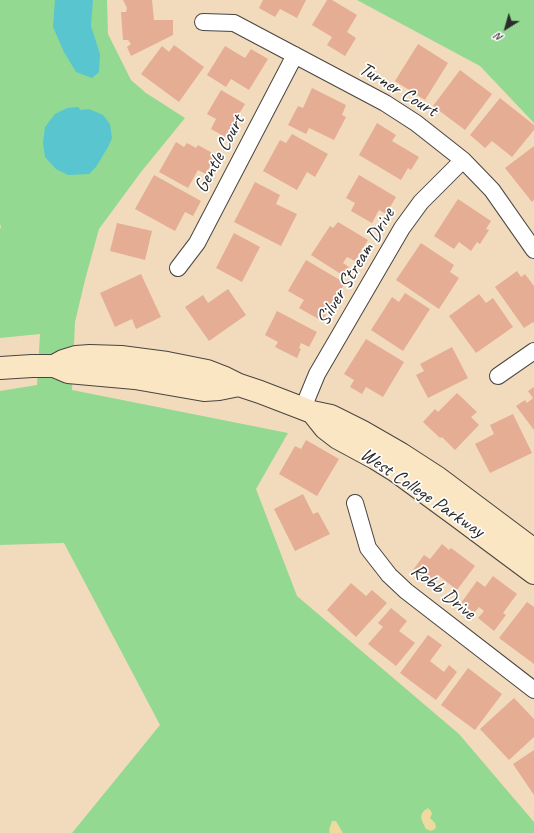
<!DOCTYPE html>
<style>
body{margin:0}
#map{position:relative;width:534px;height:833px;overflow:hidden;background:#f2dbbc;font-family:Caveat,sans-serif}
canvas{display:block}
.north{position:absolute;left:486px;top:8px;width:40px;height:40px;-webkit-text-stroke:3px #fff;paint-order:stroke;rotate:217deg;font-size:11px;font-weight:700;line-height:16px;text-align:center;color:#2b2b2b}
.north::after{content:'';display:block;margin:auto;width:14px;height:18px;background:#2b2b2b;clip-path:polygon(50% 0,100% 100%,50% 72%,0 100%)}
</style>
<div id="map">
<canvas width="534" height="833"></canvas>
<div class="north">N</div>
</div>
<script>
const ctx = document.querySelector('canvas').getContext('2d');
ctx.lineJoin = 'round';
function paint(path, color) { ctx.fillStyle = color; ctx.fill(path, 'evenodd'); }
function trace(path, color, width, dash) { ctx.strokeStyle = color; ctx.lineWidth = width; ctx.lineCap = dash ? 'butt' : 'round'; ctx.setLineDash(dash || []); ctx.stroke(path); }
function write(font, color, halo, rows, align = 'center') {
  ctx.font = font + ' Caveat,sans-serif'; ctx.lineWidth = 3.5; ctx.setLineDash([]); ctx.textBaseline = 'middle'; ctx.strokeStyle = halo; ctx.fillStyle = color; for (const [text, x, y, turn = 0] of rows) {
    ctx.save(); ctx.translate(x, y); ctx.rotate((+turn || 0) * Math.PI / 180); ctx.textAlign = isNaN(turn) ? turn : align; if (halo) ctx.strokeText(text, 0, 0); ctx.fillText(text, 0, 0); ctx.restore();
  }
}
paint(new Path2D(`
 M0 0H107L108 34 131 80 146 93 185 118 141 172 99 229 85 280 75 322 72 390 288 433 256 489 297 596 459 734 534 822V833H72L160 725 64 543 0 545V391L37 385 40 334 0 338V229L1 227 0 224Z
 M357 0H534V123L480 66Z`), '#93d992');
paint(new Path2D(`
 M428 808 431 811 432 814 430 818 435 823 436 827 435 829 431 831 426 829C422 821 417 814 428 808Z
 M332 821H336L343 833H330L329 830Z`), '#eeda9e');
paint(new Path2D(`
 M55 0H93L91 26 100 54 99 72 92 78 76 72 64 52 53 27Z
 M78 107 81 110 89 109 103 115 110 124 112 138 108 147 96 167 89 174 68 175 56 169 45 157 43 143 45 127 55 114 67 108Z`), '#58c5cf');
paint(new Path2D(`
 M123 0H152L154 20H173V35L131 56 127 47 131 44 128 40H123L121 12H126L127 8Z
 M263 0H306L297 18 280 9 275 17 259 8Z
 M327 0H332L357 15 347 32 356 38 345 56 327 45 332 37 312 25Z
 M418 44 448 63 425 100 395 81Z
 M174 45 204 67 179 102 141 74 162 46 169 52Z
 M225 46 245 58 251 49 268 59 249 90 231 79 226 87 207 75Z
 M460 70 492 94 465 130 433 106Z
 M312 88 346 105 342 115 346 117 334 140 309 128 306 134 288 125 298 106 303 108Z
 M221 90 245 104 225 137 211 129 216 119 207 114Z
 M500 98 534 125V130L512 157 492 141 485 148 470 135Z
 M377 123 396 135 392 141 419 157 411 170 408 168 401 180 359 155Z
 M292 134 328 154 315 177 307 172 297 190 263 171 280 140 286 143Z
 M176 142 184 147 187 143 196 148 198 145 216 155 206 174 198 170 188 188 159 172Z
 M534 146V200L532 202 505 168Z
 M154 175 201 201 193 216 185 212 175 231 135 209Z
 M359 175 396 197 386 214 379 210 372 223 351 211 355 203 346 198Z
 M255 182 280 195 276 204 297 214 281 246 234 222Z
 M458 199 491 221 486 229 489 230 480 244 477 242 471 251 459 242 454 249 434 236Z
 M338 222 368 240 355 261 347 257 343 263 349 267 344 276 311 255 330 226 333 228Z
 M117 223 152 231 145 260 110 251Z
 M234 233 260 247 242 282 216 268Z
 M421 243 454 265 450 272 459 278 439 309 396 280Z
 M306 260 345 283 322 321 299 308 304 300 288 291Z
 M517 271 521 277 525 274 534 286V324L533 322 524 328 495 287Z
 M141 274 161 317 136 329 132 319 115 327 100 293Z
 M228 289 246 315 209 341 185 307 203 295 208 303Z
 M405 293 430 309 403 351 371 330 392 297 399 302Z
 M479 294 486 303 493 298 513 327 476 353 449 316Z
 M277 311 317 332 309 347 301 343 299 348 301 349 297 358 275 347 278 342 265 335Z
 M366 339 404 362 383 397 366 387 362 394 350 387 354 380 344 374Z
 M452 347 468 378 428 398 416 375 424 371 420 364Z
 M534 387V430L516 406 525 400 527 403 533 398 528 391Z
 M457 393 477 412 471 417 479 425 455 450 442 437 440 438 423 422 435 409 438 412Z
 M513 414 532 453 490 473 475 444 494 434 490 425Z
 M306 440 339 459 317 496 279 474 295 446 301 449Z
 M303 494 313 514 318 512 330 534 295 551 274 509Z
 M442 544 449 550 451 548 475 566 457 590 438 575 431 584 413 570 424 555 430 559Z
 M493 576 517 594 503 613 506 615 494 631 478 618 484 611 479 607 474 613 461 603 477 581 485 587Z
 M351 583 366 596 372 590 387 603 356 637 327 610Z
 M527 602 534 607V664L499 638Z
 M391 608 407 621 399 631 415 643 396 666 368 644 383 627 378 623Z
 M428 635 442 645 430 661 444 672 449 665 457 672 436 700 400 673Z
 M468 668 502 694 475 730 441 705Z
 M514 698 534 719V737L509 760 480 729Z
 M534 750V795L513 764Z`), '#e4ad94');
const street = new Path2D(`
 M203 22 234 23 385 103 416 123 463 160 492 190 534 250
 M178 268 197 243 295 55
 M498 376 534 351
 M303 408 317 374 402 228 421 202 463 160
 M355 503 368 548 389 575 406 591 534 690`);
const secondary = new Path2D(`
 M54 366 63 361 76 357 90 356 121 357 167 363 207 371 225 378 239 385 260 392 312 412 331 416 361 431 401 454 438 478 534 550
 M0 368 32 366H54L68 372 135 378 204 390 219 389 239 385
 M313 413 325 428 338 438 375 458 396 471 456 515 534 573`);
trace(street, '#494541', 18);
trace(secondary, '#494541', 24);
trace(street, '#fff', 16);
trace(secondary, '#fbe6c3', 22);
write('20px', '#2b2b2b', '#fff', [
 ["Turner Court",398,90,31],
 ["Gentle Court",220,154,-62],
 ["Silver Stream Drive",356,267,-59],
 ["West College Parkway",422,493,34],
 ["Robb Drive",443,592,39]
]);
</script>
